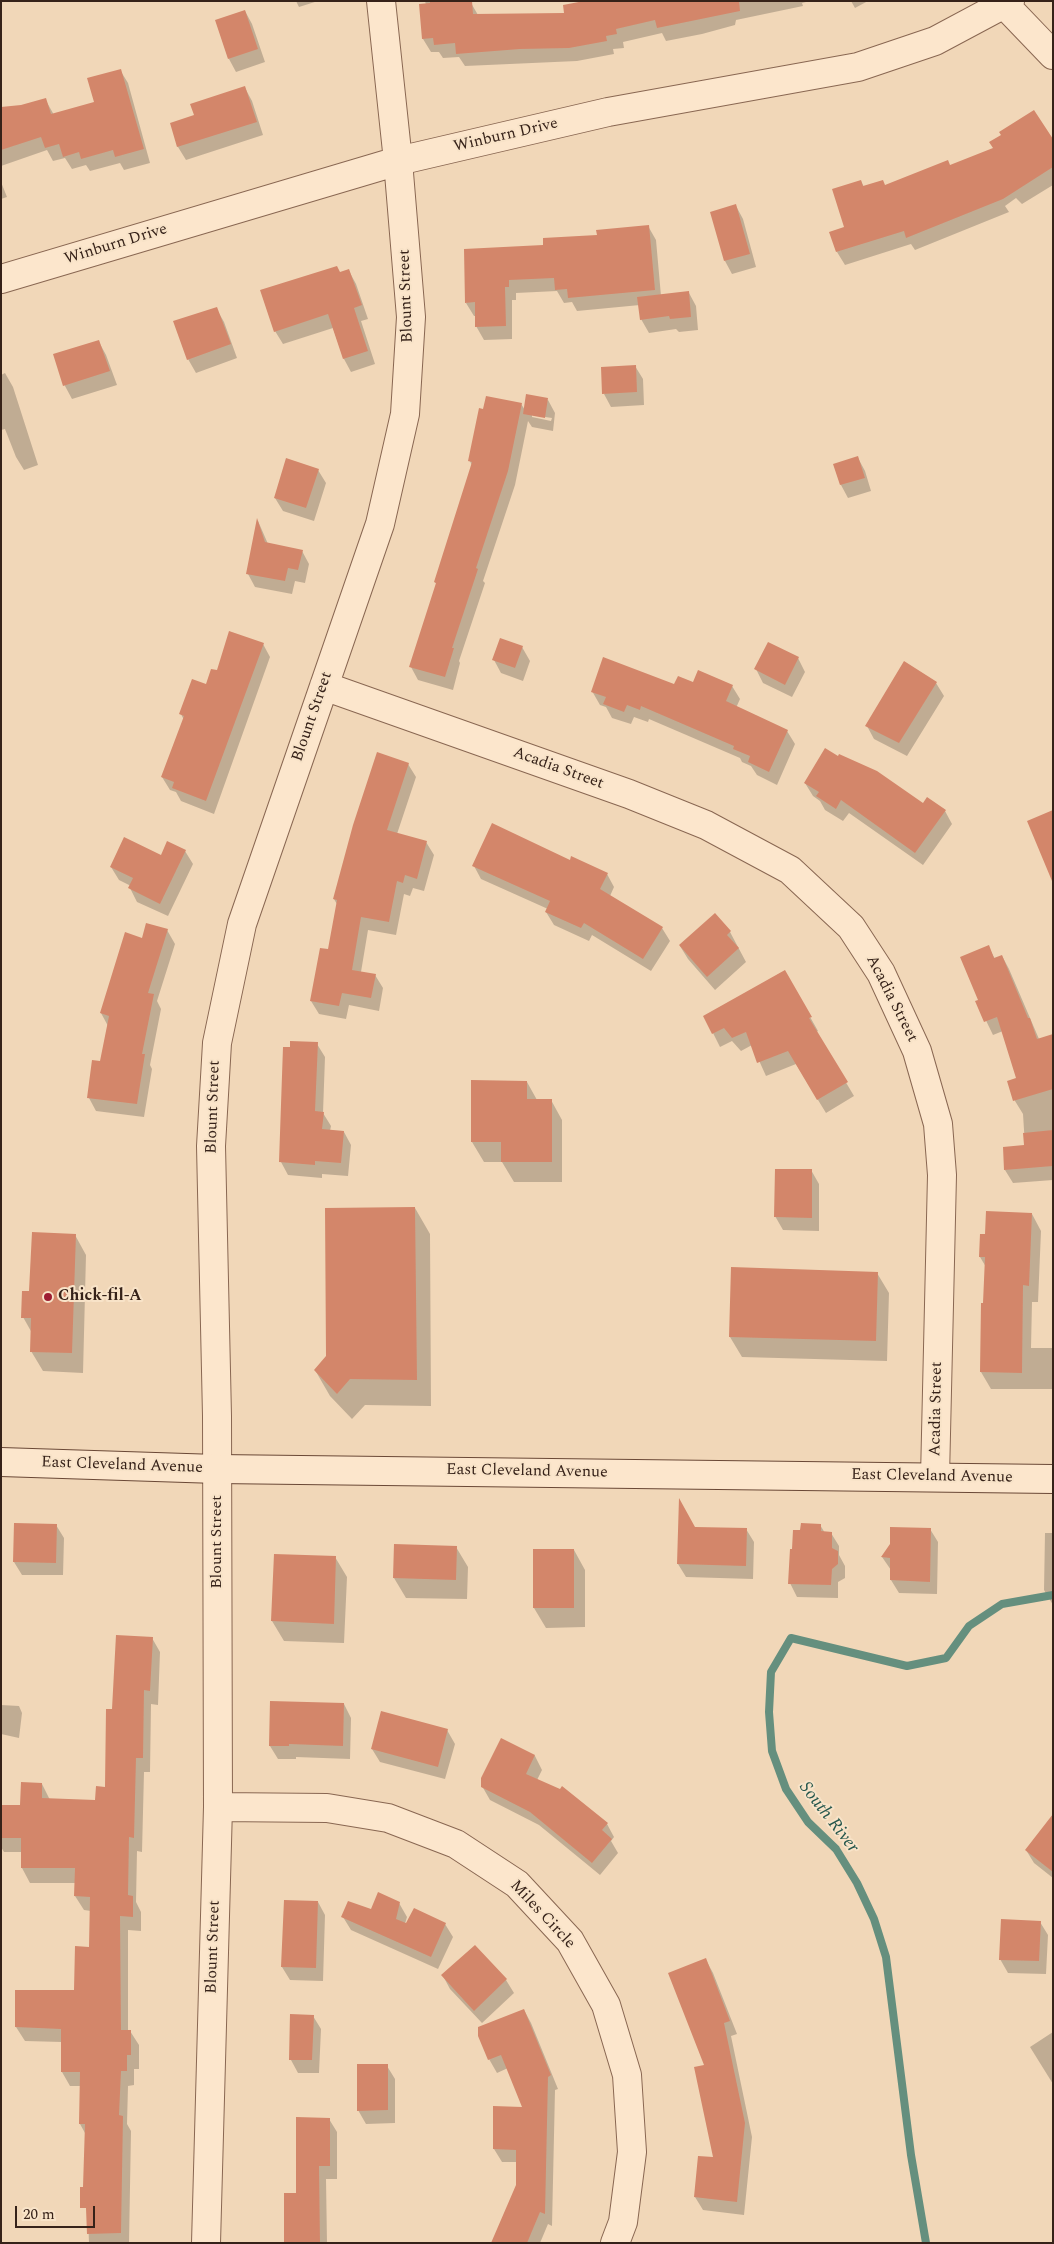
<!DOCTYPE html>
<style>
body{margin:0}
#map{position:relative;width:1054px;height:2244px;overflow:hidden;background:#f1d7b8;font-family:Spectral,serif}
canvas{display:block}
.frame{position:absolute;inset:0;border:2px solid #362219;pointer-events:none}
.scale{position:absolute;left:15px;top:2206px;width:80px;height:22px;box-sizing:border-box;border:2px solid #362219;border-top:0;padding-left:6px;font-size:15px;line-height:18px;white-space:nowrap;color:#362219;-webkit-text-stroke:4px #f8e3c8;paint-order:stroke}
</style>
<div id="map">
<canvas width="1054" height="2244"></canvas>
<div class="frame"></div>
<div class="scale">20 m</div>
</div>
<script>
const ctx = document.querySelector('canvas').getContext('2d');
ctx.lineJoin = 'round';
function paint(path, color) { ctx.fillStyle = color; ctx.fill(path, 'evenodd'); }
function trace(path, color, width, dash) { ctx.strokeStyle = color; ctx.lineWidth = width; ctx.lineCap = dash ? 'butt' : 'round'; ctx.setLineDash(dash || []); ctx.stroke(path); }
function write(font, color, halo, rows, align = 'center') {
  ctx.font = font + ' Spectral,serif'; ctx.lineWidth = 4; ctx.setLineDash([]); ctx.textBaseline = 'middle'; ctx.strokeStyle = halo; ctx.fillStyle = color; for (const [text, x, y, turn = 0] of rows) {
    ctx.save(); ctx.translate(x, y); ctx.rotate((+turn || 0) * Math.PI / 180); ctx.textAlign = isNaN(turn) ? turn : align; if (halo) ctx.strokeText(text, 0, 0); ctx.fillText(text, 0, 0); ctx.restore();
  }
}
paint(new Path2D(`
 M296 1H318L299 7Z
 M425 1 471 3 478 15 566 14 590 1H810L802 3 803 6 736 20 735 25 702 34 666 41 662 33 623 42 624 48 613 49 614 54 577 61 465 66 459 57 443 58 439 52H431L423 39 421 5H426Z
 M851 1H868L855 8Z
 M245 11 252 24 265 62 236 72 229 59Z
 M120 70 128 83 150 163 124 170 120 163 90 171 86 165 72 169 65 158 53 161 47 150 1 166V118L45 99 54 115 96 103Z
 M245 88 252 101 263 135 186 160 178 147 171 124 195 116Z
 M1053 142V185L1022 204 1016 198 1005 206 1009 212 915 250 911 244 845 265 837 252 861 181 864 187 885 186 950 166Z
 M1 182 7 197 1 199Z
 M736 206 743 219 756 267 732 274 725 261 712 212Z
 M648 226 656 240 661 296 689 293 696 306 698 330 679 332 676 329 649 333 641 319 640 305 577 311 572 302 564 303 557 291 516 293V300H512V339L484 340 476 326V316H474L466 303 545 247Z
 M349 271 356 284 368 319 361 321 375 364 351 372 344 359 333 328 283 344 275 331 340 273Z
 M216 308 224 322 237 358 196 373 188 359 174 322Z
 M99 342 106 355 117 385 72 399 65 386 54 355Z
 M635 366 643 379 644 405 611 407 604 394Z
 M5 373 13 387 38 465 24 470 16 457 5 429 1 430V375Z
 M548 400 555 413 553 431 532 427 528 421 515 485 483 581 485 583 459 661 460 663 453 690 418 680 411 667 437 585 435 582 472 466 470 461 521 404 525 410ZM532 415 552 418 551 421 532 417Z
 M858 458 865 471 871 491 848 498 841 485 835 465Z
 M318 470 326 483 314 521 283 511 275 498Z
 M258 521 268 544 302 551 309 564 305 583 295 581 292 594 255 587 248 574Z
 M263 644 270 657 214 814 181 801 176 792 170 790 162 777 184 720 181 714 218 672Z
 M522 647 530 661 523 681 501 673 494 660Z
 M798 658 805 672 792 697 763 683 756 669Z
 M694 683 732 686 740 699 736 708 787 731 795 744 777 785 757 775 751 766 742 762 740 758 649 719 648 722 634 717 631 724 612 718 606 707 600 705 592 691Z
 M936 683 944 696 907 756 874 739 867 726Z
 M408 764 416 777 397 834 426 842 434 855 424 891 413 888 410 896 404 894 396 935 368 930 361 972 375 975 383 988 379 1011 349 1005 346 1019 319 1014 311 1001 329 950 338 906 334 899Z
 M805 783 923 805 945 811 952 824 923 865 849 813 843 821 825 810 820 801 813 796Z
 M185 851 193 864 168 916 137 902 130 888 131 886 119 880 111 867Z
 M570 861 607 874 614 887 610 896 662 928 670 941 651 971 592 935 589 941 554 925 546 912 548 909 481 879 474 866Z
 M715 915 730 932 746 962 715 990 688 959 680 946Z
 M167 930 175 944 157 1001 161 1009 150 1065 152 1069 144 1117 96 1111 89 1098 101 1063 108 1026 101 1013 143 939Z
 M988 946 995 959 1002 956 1009 969 1039 1039 1053 1035V1180L1013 1183 1005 1170 1025 1146 1023 1114 1015 1101 1009 1082 1018 1079 1003 1031 993 1035 977 1002 979 1000Z
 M784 971 818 1031 816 1032 854 1096 826 1113 796 1064 766 1076 752 1045 741 1051 732 1041 720 1047 705 1017Z
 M317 1044 325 1057 323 1113 331 1126 330 1131 344 1132 351 1145 348 1176 322 1174V1178L288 1175 281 1162Z
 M527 1082 537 1100H551L562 1120V1182H514L502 1162H484L472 1142Z
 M811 1170 819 1184V1231L783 1230 775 1216Z
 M415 1208 430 1234 431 1406 365 1405 352 1419 330 1396 315 1370 328 1357Z
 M1032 1214 1041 1231 1038 1302H1032L1031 1348H1053V1389H991L981 1372 982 1305H985L986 1267 980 1257Z
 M75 1235 86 1255 83 1373 43 1371 31 1351 32 1333 23 1317 31 1292Z
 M877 1273 889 1293 887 1361 742 1357 730 1337Z
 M56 1525 64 1538 63 1575H22L14 1562Z
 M820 1525 825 1533H831L839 1546V1555L845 1566V1578L838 1582V1598L797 1597 790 1583 802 1531Z
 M695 1528 746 1529 754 1542 753 1579 686 1577 678 1564Z
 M930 1529 938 1542 937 1594 899 1593 891 1580V1570L882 1557Z
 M1045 1533H1053V1605L1044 1590Z
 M395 1545 456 1547 468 1567 467 1599 406 1598 394 1578Z
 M574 1550 585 1570V1627L546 1628 534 1608Z
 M335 1557 347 1577 344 1643 284 1641 272 1621Z
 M152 1638 160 1652 158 1705 151 1704 150 1772H144L142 1852 137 1851 136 1902 141 1912V1931L128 1930V2031H130L139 2045V2069H134V2085L128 2086 127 2124 131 2131 129 2243H89L85 2133 80 2124 81 2086H70L62 2072V2042L25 2041 16 2027 75 1992 90 1948 91 1911 84 1910 75 1896 76 1883H30L22 1868V1852H4L1 1847V1806H21L42 1784 50 1800 96 1801 106 1788 113 1711Z
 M344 1704 351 1718 350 1759 296 1757V1759H278L270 1746Z
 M1 1705 19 1706 22 1713 19 1738 1 1734Z
 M447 1730 455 1744 445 1779 380 1762 372 1749Z
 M502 1740 535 1756 542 1770 537 1780 560 1791 607 1824 614 1837 611 1841 618 1853 600 1875 539 1825 490 1800 482 1786Z
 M1053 1819V1878L1034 1863 1026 1850Z
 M318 1902 325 1915 323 1981 290 1980 282 1967Z
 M399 1903 407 1917 404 1927 445 1924 453 1937 438 1969 351 1930 343 1917Z
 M1040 1922 1048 1935 1046 1974 1008 1973 1000 1959Z
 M475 1946 506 1980 514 1993 482 2023 450 1989 443 1976Z
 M706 1960 713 1973 737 2034 731 2036 752 2137 744 2215 703 2210 695 2197 714 2159 705 2066Z
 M524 2010 531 2023 558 2089 555 2090 552 2226 548 2224 540 2243H492L517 2185V2162H502L494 2149 524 2108 508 2068 497 2073 489 2059Z
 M313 2016 321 2029 319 2073H298L291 2060Z
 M1053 2032V2084L1030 2047Z
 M387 2066 395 2079V2123L366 2124 358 2110Z
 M329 2119 337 2132V2179H326L327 2243H286L297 2195Z`), '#0003');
trace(new Path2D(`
 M926 2243 911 2155 886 1957 874 1919 857 1883 836 1849 808 1822 786 1789 772 1751 769 1712 771 1672 791 1638 907 1666 946 1658 969 1626 1002 1604 1053 1595`), '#658f7e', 8);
paint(new Path2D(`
 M430 1H472L473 14 564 13 563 5 584 1H739L740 11 657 28 655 20 616 29 617 34 606 36 607 41 569 48 520 49 456 54 455 43 434 45 433 38 422 39 419 4 430 3Z
 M245 10 258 49 228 59 215 20Z
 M121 69 144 149 115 157 113 150 81 159 79 152 63 157 59 144 45 148 41 137 1 150V107L21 105 46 98 51 114 94 102 87 78Z
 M245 86 257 122 177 147 170 123 194 115 190 104Z
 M1034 110 1053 139V167L1003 199 906 238 904 231 836 252 829 232 844 227 832 189 861 180 863 186 883 180 885 185 948 160 950 165 993 148 989 142 1001 135 999 132Z
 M736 204 750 254 724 261 710 212Z
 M649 225 655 290 568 298 567 289 555 290 554 278 509 280V287H505L506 326 475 327V302L465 303 464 249 543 245V238L597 235 596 230Z
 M337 266 340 272 349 269 362 305 354 308 368 351 343 359 328 314 274 332 260 290Z
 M689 291 691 317 670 319 669 316 640 320 637 297Z
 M217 307 231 344 187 360 173 321Z
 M99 340 110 371 63 386 53 354Z
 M636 365 637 392 602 394 601 367Z
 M526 394 548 398 545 418 523 414Z
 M486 396 522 403 508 471 476 568 478 569 452 648H454L445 677 409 667 436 583 434 582 472 462 468 461 479 408 483 409Z
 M858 456 865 478 840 485 833 464Z
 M286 458 319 469 306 508 274 498Z
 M257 518 265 542 303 550 298 570 288 568 285 581 246 574Z
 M229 631 264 643 206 801 172 788 174 782 161 777 184 716 179 714 192 679 206 684 211 669 217 670Z
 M500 638 523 646 515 668 492 660Z
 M768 642 799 657 785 685 754 669Z
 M603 657 674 684 678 676 693 682 698 670 733 685 726 701 788 730 769 772 748 762 750 756 733 749 734 746 641 706 640 710 627 705 624 712 603 704 606 697 591 692Z
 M904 661 937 682 899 743 865 726Z
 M825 748 838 756 839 754 877 771 923 803 927 797 946 810 915 853 841 800 836 809 816 796 819 792 804 783Z
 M377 752 409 763 387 830 427 841 417 879 405 875 403 883 397 881 389 922 361 917 352 970 376 974 371 998 342 993 339 1006 310 1001 320 948 328 949 337 900 333 899 353 825Z
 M1053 810V881H1052L1027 821Z
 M492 823 570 860 571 856 608 873 600 889 663 927 643 959 584 923 581 928 545 912 550 901 472 866Z
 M124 837 161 855 167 841 186 850 160 904 128 888 133 878 110 867Z
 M715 913 731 931 727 935 739 948 707 977 679 945Z
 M146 923 168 929 148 993 154 994 142 1054H145L137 1104 87 1098 92 1060 100 1061 109 1016 100 1013 125 932 142 938Z
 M989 945 994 958 1002 955 1028 1018H1030L1037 1039 1053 1034V1089L1013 1101 1007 1081 1016 1078 997 1017 984 1022 975 1001 978 1000 960 957Z
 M785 970 812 1017 809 1018 848 1082 817 1100 788 1051 757 1063 746 1032 732 1038 724 1028 712 1034 703 1016Z
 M290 1041 318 1042 315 1111 324 1112 322 1129 344 1131 341 1163 315 1161V1165L279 1162 283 1047H290Z
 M471 1080 527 1081V1099H552V1162H501V1142H471Z
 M1053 1130V1166L1004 1170 1003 1147 1024 1145 1023 1133Z
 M775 1169H812V1218L774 1217Z
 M415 1207 417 1380 350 1379 337 1394 314 1370 326 1356 325 1208Z
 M986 1211 1032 1213 1029 1286 1023 1285 1022 1373 980 1372 981 1303H983L985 1257H979L980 1234H985Z
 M32 1232 76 1234 72 1353 30 1352 31 1318H21L22 1291H29Z
 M731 1267 878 1272 876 1341 729 1337Z
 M679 1498 695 1527 747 1528 746 1566 677 1564Z
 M14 1523 57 1524 56 1563 13 1562Z
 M801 1523 821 1524V1531L832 1532V1548L838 1551V1564L832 1569 831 1585 788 1584 790 1549H792L793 1530H800Z
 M890 1527 931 1528 930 1582 890 1580V1558L881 1557 890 1544Z
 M394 1544 457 1546 456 1580 393 1578Z
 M533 1549H574V1608H533Z
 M274 1554 336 1556 334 1624 271 1621Z
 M116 1635 153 1637 150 1691 144 1690 143 1758H136L134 1838 129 1837 128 1895 133 1896V1917L120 1916 121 2030H131V2055H127V2071H121L119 2115 123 2116 121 2233 87 2234 86 2208H80V2187H83L85 2124H79L80 2072H61V2029L15 2027V1990H74L75 1946 89 1947 90 1897 74 1896 75 1868H21V1838H1V1805H20L21 1782 42 1783V1798L95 1800 96 1786 105 1787 106 1709H112Z
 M270 1701 344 1703 343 1746 289 1744V1746H269Z
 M381 1711 448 1729 438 1767 371 1749Z
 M501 1738 535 1755 526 1774 560 1789 562 1786 608 1823 602 1830 612 1839 592 1863 530 1812 481 1787V1778Z
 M1053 1814V1872L1025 1850Z
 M378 1892 400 1902 396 1919 406 1923 414 1908 446 1923 431 1957 341 1917 348 1901 371 1909Z
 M284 1900 318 1901 316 1968 281 1967Z
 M1001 1919 1041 1921 1039 1961 999 1960Z
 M475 1945 507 1979 474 2011 441 1975Z
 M706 1958 730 2021 724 2023 745 2123 737 2202 694 2197 698 2156 713 2157 694 2067 704 2065 668 1973Z
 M524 2009 551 2075 548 2077 545 2214 540 2212 527 2243H491L516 2185V2150L493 2149V2106L522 2107 501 2055 488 2060 478 2036V2027Z
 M290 2014 314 2015 312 2060H289Z
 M357 2064H388V2110L357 2111Z
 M296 2117 330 2118V2166H319L320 2243H284V2193H296Z`), '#d3866a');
const street = new Path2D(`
 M1005 5 1053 55
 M1 279 398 161 608 112 858 67 935 41 1010 1
 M324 686 629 794 706 825 790 870 851 927 881 973 917 1051 938 1124 942 1175 935 1477
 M218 1807 327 1808 388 1818 456 1844 517 1884 570 1941 606 2005 627 2075 632 2152 623 2222 615 2243
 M206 2243 218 1807 217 1416 211 1146 217 1043 242 924 380 524 405 414 411 317 398 161 381 1`);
const secondary = new Path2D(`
 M1 1462 217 1469 1053 1479`);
trace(street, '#896752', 30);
trace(secondary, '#6a4836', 30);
trace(street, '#fce6cc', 28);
trace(secondary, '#fce6cc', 28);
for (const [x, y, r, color] of [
 [48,1297,5,"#9d1d32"]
]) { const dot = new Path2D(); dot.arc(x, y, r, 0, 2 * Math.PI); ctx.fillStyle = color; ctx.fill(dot); trace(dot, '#f8e3c8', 2); }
write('16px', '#362219', '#f8e3c8', [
 ["Winburn Drive",506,136,-13],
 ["Winburn Drive",116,245,-17],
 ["Blount Street",407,296,-92],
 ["Blount Street",313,717,-71],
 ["Acadia Street",558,769,20],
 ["Acadia Street",891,999,63],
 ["Blount Street",214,1107,-88],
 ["Acadia Street",937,1409,-89],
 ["East Cleveland Avenue",122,1466,2],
 ["East Cleveland Avenue",527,1472,1],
 ["East Cleveland Avenue",932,1477,1],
 ["Blount Street",218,1542,-90],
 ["Miles Circle",542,1915,47],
 ["Blount Street",214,1947,-88]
]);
write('bold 16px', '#362219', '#f8e3c8', [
 ["Chick-fil-A",58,1297]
], 'left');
write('italic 18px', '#26574d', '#f8e3c8', [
 ["South River",828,1818,52]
]);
</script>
